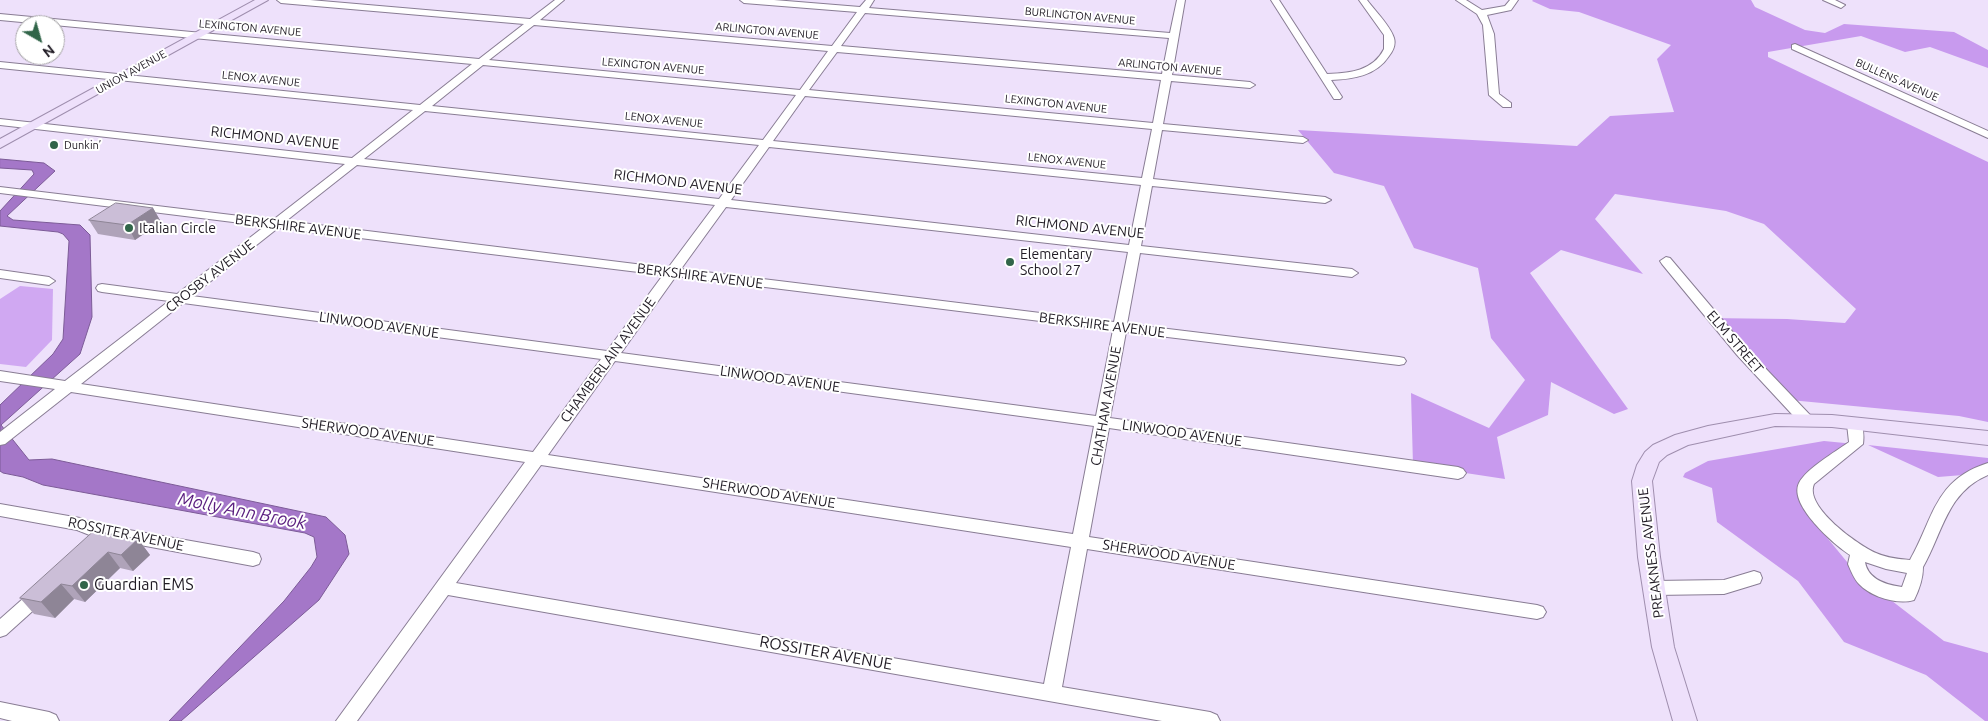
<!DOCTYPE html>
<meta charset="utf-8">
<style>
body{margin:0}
#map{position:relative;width:1988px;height:721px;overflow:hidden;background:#eee1fb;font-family:Ubuntu,sans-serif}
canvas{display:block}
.north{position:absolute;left:15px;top:15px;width:50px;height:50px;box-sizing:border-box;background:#fff;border:1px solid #a6a4a7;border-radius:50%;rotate:142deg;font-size:14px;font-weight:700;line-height:20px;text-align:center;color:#201b24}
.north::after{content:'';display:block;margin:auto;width:18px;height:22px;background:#316549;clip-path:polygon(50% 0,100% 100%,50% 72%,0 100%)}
</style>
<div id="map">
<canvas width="1988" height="721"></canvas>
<div class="north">N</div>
</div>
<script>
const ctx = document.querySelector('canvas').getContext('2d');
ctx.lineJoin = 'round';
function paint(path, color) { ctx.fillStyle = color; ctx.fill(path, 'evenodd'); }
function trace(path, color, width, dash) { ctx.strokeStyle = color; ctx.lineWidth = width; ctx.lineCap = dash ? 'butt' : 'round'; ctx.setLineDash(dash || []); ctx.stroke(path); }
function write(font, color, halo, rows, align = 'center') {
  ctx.font = font + ' Ubuntu,sans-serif'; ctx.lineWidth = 4; ctx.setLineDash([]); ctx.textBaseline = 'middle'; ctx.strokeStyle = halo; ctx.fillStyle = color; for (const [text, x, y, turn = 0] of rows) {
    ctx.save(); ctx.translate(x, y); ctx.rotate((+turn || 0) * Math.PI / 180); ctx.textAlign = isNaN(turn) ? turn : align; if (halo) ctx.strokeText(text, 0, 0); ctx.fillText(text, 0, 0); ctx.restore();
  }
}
paint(new Path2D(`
 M20 286 53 289 52 340 26 367 0 364V299Z`), '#d0a8f2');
paint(new Path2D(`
 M1533 0H1751L1755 7 1805 30 1825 33 1844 24 1954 32 1988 50V68L1930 47 1905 52 1861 36 1768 52V57L1988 162V422L1959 416 1790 400 1707 318 1787 319 1845 323 1856 309 1764 224 1726 211 1615 194 1595 219 1643 274 1561 250 1530 273 1628 409 1614 414 1551 382 1548 415 1497 437 1505 479 1413 465 1411 393 1489 428 1525 380 1491 338 1478 268 1414 248 1384 186 1334 173 1298 130 1577 146 1610 116 1674 112 1657 59 1671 45 1579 12 1550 9 1532 1Z
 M1824 441 1855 444 1809 486 1824 534 1857 574 1944 641 1988 653V721H1985L1926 675 1844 642 1798 581 1717 522 1712 488 1683 477 1685 473 1708 461Z
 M1868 445 1988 458V473L1938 477Z`), '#c89aee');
const water = new Path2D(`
 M0 159 44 163 55 171 7 216 13 220 80 225 90 235 92 317 80 354 1 425 29 460 52 459 326 517 345 535 349 554 319 600 181 721H169L284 601 311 567 317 557 314 537 305 533 43 485 23 477 3 473 0 471V405L53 354 63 339 69 241 63 234 58 232 0 226V211L34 174 32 170 0 168Z`);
paint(water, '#a477c8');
trace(water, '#7c5b97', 1);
const minor = new Path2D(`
 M277 0H310L530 19 555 0H564L540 20 832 46 857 12 744 3 740 0H774L860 7 866 0H874L869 8 1170 33 1177 0H1185L1172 75 1250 82 1255 85 1250 88 1171 81 1163 124 1303 137 1308 140 1303 143 1162 130 1153 179 1325 197 1331 200 1325 203 1152 186 1141 246 1352 269 1358 273 1352 277 1140 253 1127 324 1399 357 1404 358 1406 361 1404 364 1399 365 1126 332 1110 418 1458 467 1463 469 1466 473 1463 477 1458 479 1109 428 1089 537 1537 605 1543 607 1546 612 1543 617 1537 619 1087 549 1062 687 1210 712 1217 715 1220 721H1162L448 595 357 721H336L525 462 71 392 5 444 0 445V432L55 389 0 381V371L65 381 169 301 102 292 98 291 96 288 98 285 102 284 177 294 265 226 0 193V187L273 220 345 164 0 125V119L352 158 413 110 0 68V62L420 105 472 64 0 20V14L479 59 524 24 281 3ZM865 13 1169 38 1162 74 841 46ZM534 25 828 51 800 90 489 60ZM837 52 1161 80 1153 123 809 90ZM483 65 796 95 763 140 432 106ZM805 96 1152 129 1142 178 773 141ZM425 111 759 145 719 199 364 159ZM769 147 1141 185 1129 245 731 200ZM357 165 715 205 668 268 286 221ZM726 207 1128 252 1114 322 681 269ZM278 228 663 275 607 351 192 296ZM676 276 1113 330 1096 416 621 353ZM183 303 601 359 533 452 81 384ZM615 361 1094 426 1073 534 548 455ZM541 465 1071 547 1044 684 456 583Z
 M1271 0H1279L1327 74C1350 73 1373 71 1384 49V35L1359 0H1367C1375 11 1390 25 1394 38 1396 45 1393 51 1389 56 1376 76 1353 79 1331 80L1342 97 1340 99H1334Z
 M1456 0H1466L1482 10 1505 6 1510 0H1518L1511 10 1487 15 1494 34 1499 94 1511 103V107H1503L1489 95 1483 25 1477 14Z
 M1823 0H1835L1845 5 1841 8Z
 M1795 44 1988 131V138L1792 49V45Z
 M1666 257 1670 258 1747 349 1811 416 1813 420 1811 424H1801L1737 355 1662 264 1660 261Z
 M0 270 49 277 55 281 49 285 0 278Z
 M1854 419 1859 420C1864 428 1864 436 1863 444L1814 484C1804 507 1858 545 1876 553 1887 558 1899 559 1910 560 1934 518 1934 480 1988 463V475C1947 492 1943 532 1923 567 1923 579 1919 590 1914 600 1898 605 1871 597 1859 584 1854 579 1851 571 1848 564L1850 555C1835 545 1788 505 1799 483 1806 469 1835 452 1849 442L1847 424 1849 420ZM1865 562 1886 569 1907 573 1902 587C1887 585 1868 580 1865 562Z
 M0 504 80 518 95 524 253 552 259 554 261 559 259 564 253 566 92 536 77 530 0 516Z
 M1754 571 1760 573 1762 578 1760 583 1724 594 1654 595 1648 593 1645 588 1648 583 1654 581 1724 580Z
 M40 587 46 589 49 594 46 599 6 635 0 637V619L34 589Z
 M0 702 49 712 56 715 59 721H12L0 718Z`);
const major = new Path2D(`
 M255 0H268L0 148V139Z
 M1775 414 1832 415 1988 431V445L1832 427 1775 426 1688 445 1667 455 1659 462 1652 481 1660 557 1674 647 1697 721H1673L1652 647 1638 557 1632 481 1637 465 1645 452 1653 445 1675 435 1708 426Z`);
trace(minor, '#897d94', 2);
trace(major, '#9f8eae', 2);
paint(minor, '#fff');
paint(major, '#eee0fb');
paint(new Path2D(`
 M153 208 161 222 135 240 98 234 89 220Z
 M94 531 138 539 150 555 133 571 120 568 85 602 74 599 55 618 34 614 20 598Z`), '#afa3b9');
paint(new Path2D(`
 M153 208 161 222 135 240 127 225Z
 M138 539 150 555 133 571 121 555Z
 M108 552 120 568 85 602 72 586Z
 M61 584 74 599 55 618 41 602Z`), '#8e8596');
const building = new Path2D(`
 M116 203 153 208 127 225 89 220Z
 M94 531 138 539 121 555 108 552 72 586 61 584 41 602 20 598Z`);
paint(building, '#cbbed7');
trace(building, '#8e8596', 1);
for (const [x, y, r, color] of [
 [54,145,5,"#316549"],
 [129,228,5,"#316549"],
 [1010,262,5,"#316549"],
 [84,585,5,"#316549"]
]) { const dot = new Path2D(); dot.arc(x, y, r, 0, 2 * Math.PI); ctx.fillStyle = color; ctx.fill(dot); trace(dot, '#fff', 2); }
write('11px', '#201b24', '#fff', [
 ["BURLINGTON AVENUE",1080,16,5],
 ["LEXINGTON AVENUE",250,28,5],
 ["ARLINGTON AVENUE",767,31,5],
 ["LEXINGTON AVENUE",653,66,5],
 ["ARLINGTON AVENUE",1170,67,5],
 ["UNION AVENUE",131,72,-29],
 ["LENOX AVENUE",261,79,6],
 ["BULLENS AVENUE",1897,80,24],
 ["LEXINGTON AVENUE",1056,104,6],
 ["LENOX AVENUE",664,120,6],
 ["LENOX AVENUE",1067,161,6]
]);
write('11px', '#201b24', '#fff', [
 ["Dunkin’",64,145]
], 'left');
write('14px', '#201b24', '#fff', [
 ["RICHMOND AVENUE",275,138,6],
 ["RICHMOND AVENUE",678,182,7],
 ["BERKSHIRE AVENUE",298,227,7],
 ["RICHMOND AVENUE",1080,227,6],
 ["CROSBY AVENUE",210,276,-38],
 ["BERKSHIRE AVENUE",700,276,7],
 ["LINWOOD AVENUE",379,325,8],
 ["BERKSHIRE AVENUE",1102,325,7],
 ["ELM STREET",1735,342,49],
 ["CHAMBERLAIN AVENUE",608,360,-54],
 ["LINWOOD AVENUE",780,379,8],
 ["CHATHAM AVENUE",1106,406,-80],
 ["SHERWOOD AVENUE",368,432,8],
 ["LINWOOD AVENUE",1182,433,8],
 ["SHERWOOD AVENUE",769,493,9],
 ["ROSSITER AVENUE",126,534,12],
 ["PREAKNESS AVENUE",1651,553,-97],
 ["SHERWOOD AVENUE",1169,555,9]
]);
write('14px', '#201b24', '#fff', [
 ["Italian Circle",139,228],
 ["Elementary",1020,254],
 ["School 27",1020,270]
], 'left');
write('16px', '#201b24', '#fff', [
 ["Guardian EMS",94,585]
], 'left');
write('16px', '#201b24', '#fff', [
 ["ROSSITER AVENUE",826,653,10]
]);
write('italic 18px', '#5a1e7f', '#fff', [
 ["Molly Ann Brook",242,511,11]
]);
</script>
